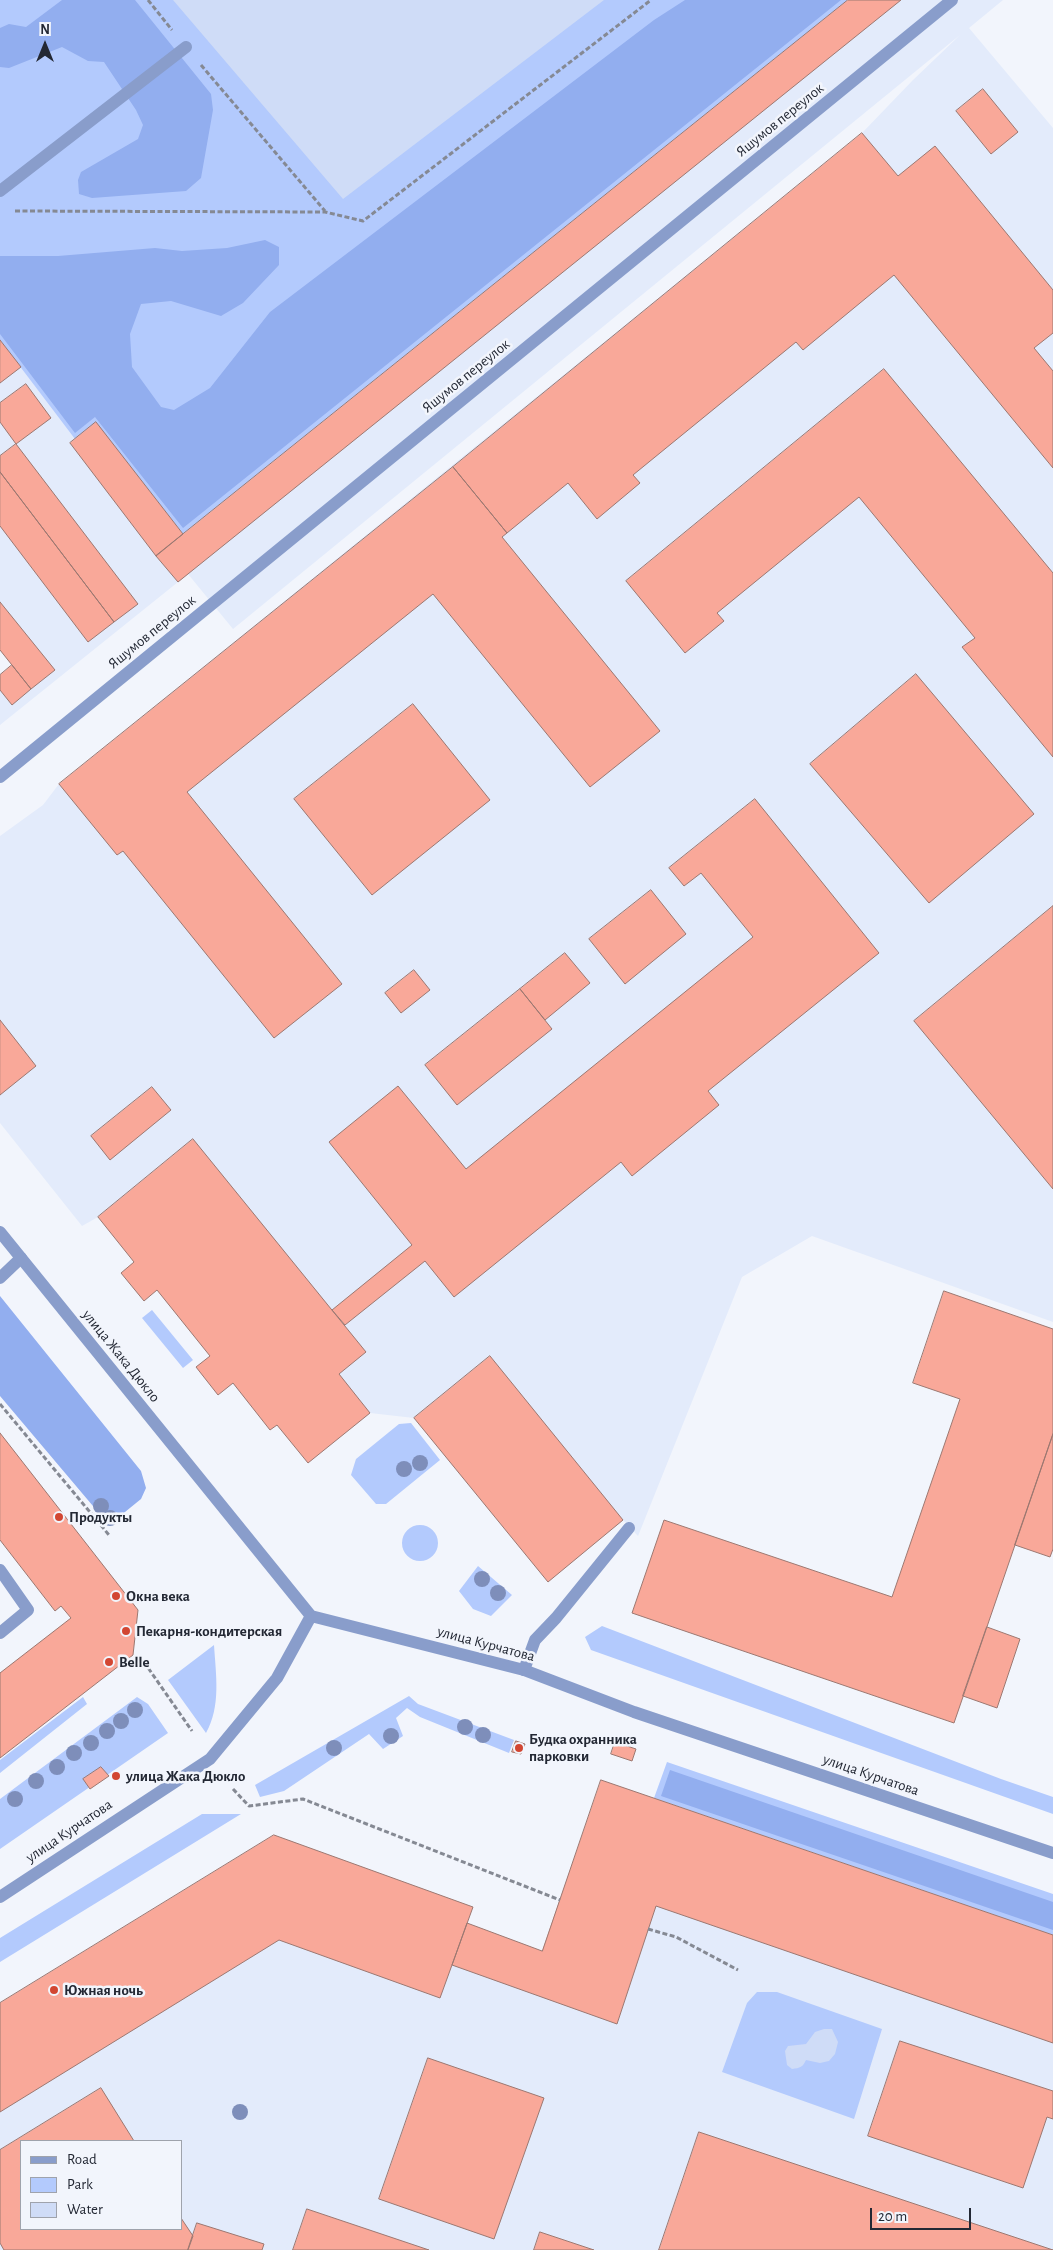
<!DOCTYPE html>
<meta charset="utf-8">
<style>
body{margin:0}
#map{position:relative;width:1053px;height:2250px;overflow:hidden;background:#f2f5fc;font-family:"Alegreya Sans",sans-serif}
canvas{display:block}
.legend{position:absolute;left:20px;top:2140px;width:162px;height:90px;box-sizing:border-box;background:#f2f5fc;border:1px solid #9fa3ac;margin:0;padding:6px 9px;list-style:none;font-size:15px;color:#232834}
.legend li{display:flex;align-items:center;gap:10px;height:25px}
.legend b{width:25px;border:1px solid #9fa3ac}
.north{position:absolute;left:20px;top:20px;width:50px;height:50px;-webkit-text-stroke:4px #f2f5fc;paint-order:stroke;rotate:0deg;font-size:14px;font-weight:700;line-height:20px;text-align:center;color:#232834}
.north::after{content:'';display:block;margin:auto;width:18px;height:22px;background:#232834;clip-path:polygon(50% 0,100% 100%,50% 72%,0 100%)}
.scale{position:absolute;left:870px;top:2208px;width:101px;height:22px;box-sizing:border-box;border:2px solid #232834;border-top:0;padding-left:6px;font-size:15px;line-height:18px;white-space:nowrap;color:#232834;-webkit-text-stroke:4px #f2f5fc;paint-order:stroke}
</style>
<div id="map">
<canvas width="1053" height="2250"></canvas>
<ul class="legend">
<li><b style="height:6px;background:#899dcb"></b>Road</li>
<li><b style="height:14px;background:#b3cafd"></b>Park</li>
<li><b style="height:14px;background:#cfdcf7"></b>Water</li>
</ul>
<div class="north">N</div>
<div class="scale">20 m</div>
</div>
<script>
const ctx = document.querySelector('canvas').getContext('2d');
ctx.lineJoin = 'round';
function paint(path, color) { ctx.fillStyle = color; ctx.fill(path, 'evenodd'); }
function trace(path, color, width, dash) { ctx.strokeStyle = color; ctx.lineWidth = width; ctx.lineCap = dash ? 'butt' : 'round'; ctx.setLineDash(dash || []); ctx.stroke(path); }
function write(font, color, halo, rows, align = 'center') {
  ctx.font = font + ' "Alegreya Sans",sans-serif'; ctx.lineWidth = 5; ctx.setLineDash([]); ctx.textBaseline = 'middle'; ctx.strokeStyle = halo; ctx.fillStyle = color; for (const [text, x, y, turn = 0] of rows) {
    ctx.save(); ctx.translate(x, y); ctx.rotate((+turn || 0) * Math.PI / 180); ctx.textAlign = isNaN(turn) ? turn : align; if (halo) ctx.strokeText(text, 0, 0); ctx.fillText(text, 0, 0); ctx.restore();
  }
}
paint(new Path2D(`
 M848 0H1003L969 28 1053 128V1322L812 1236 742 1277 638 1536 623 1520 548 1582 414 1418 370 1413 308 1463 277 1425 270 1430 233 1384 218 1395 196 1367 210 1356 157 1290 144 1301 121 1273 134 1262 98 1217 82 1226 0 1123V836L43 805 59 784 862 133 913 80 960 35 233 629 188 574 0 725V675L12 665 0 650V340L21 367 183 534Z
 M601 1780 1053 1935V2250H0V2003L274 1835 473 1907 467 1923 542 1951ZM21 2141H181V2229H21Z`), '#e3ebfb');
paint(new Path2D(`
 M0 0H848L183 534 96 423 75 439 0 340Z
 M152 1310 193 1360 183 1368 142 1318Z
 M411 1423 440 1460 386 1504H376L351 1475 356 1459 399 1424Z
 M402 1543a18 18 0 1 1 36 0a18 18 0 1 1-36 0Z
 M478 1566 512 1595 491 1616 473 1609 459 1591Z
 M602 1626 1001 1779 1053 1797V1814L591 1650 585 1637Z
 M214 1645C216 1676 221 1706 206 1733L168 1680Z
 M409 1696 418 1704 514 1740 509 1753 420 1717 407 1708 396 1718 403 1736 383 1749 369 1734 284 1791 260 1797 255 1785Z
 M83 1697 87 1704 0 1773V1760Z
 M137 1697 148 1704 168 1733 0 1849V1799Z
 M667 1762 1053 1894V1935L654 1798Z
 M202 1814H241L0 1962V1938Z
 M757 1992H777L882 2029 854 2119 722 2072 747 2003Z`), '#b3cafd');
paint(new Path2D(`
 M62 0H135L211 94 213 110 201 178 186 191 92 198 79 194 78 180 81 172 138 139 143 125 136 110 104 62 88 61 62 47 9 68 0 67V28L9 24 26 27Z
 M685 0H841L183 528 95 417 75 433 0 334V256H58L155 248 182 251 227 248 265 240 279 247V265L243 303 221 316 171 301 141 304 130 334 132 367 161 407 174 410 210 388 270 312 654 20Z
 M0 1296 141 1471 146 1488 141 1499 109 1525 0 1396Z
 M670 1770 1053 1902V1930L661 1796Z`), '#92aeef');
paint(new Path2D(`
 M173 0H604L343 199Z
 M824 2029H832L838 2042 835 2054 829 2061 820 2063 806 2060C803 2067 800 2068 792 2069L787 2065 785 2051 788 2046 806 2044 815 2032Z`), '#cfdcf7');
const building = new Path2D(`
 M848 0H901L178 582 156 556Z
 M983 89 1018 132 991 154 956 111Z
 M862 133 898 176 935 146 1053 290V333L1034 348 1053 371V468L894 275 803 350 796 342 633 475 640 483 597 519 568 483 507 533 453 467Z
 M0 340 21 367 0 383Z
 M884 369 1053 573V757L962 647 975 638 859 497 717 613 724 621 685 653 626 581Z
 M26 384 51 418 16 444 0 422V403Z
 M96 422 183 534 156 556 70 443Z
 M16 444 138 604 114 622 0 472V456Z
 M453 467 507 533 502 537 660 731 590 787 433 594 187 792 342 984 274 1038 123 851 117 855 59 784Z
 M0 472 114 622 88 642 0 526Z
 M0 602 55 670 31 689 0 650Z
 M12 665 31 689 12 705 0 690V675Z
 M916 674 1034 814 929 903 810 764Z
 M413 704 490 800 372 895 294 799Z
 M755 799 879 953 708 1091 719 1105 632 1176 621 1162 454 1297 425 1261 345 1325 332 1310 412 1245 329 1142 398 1086 466 1169 753 937 701 873 684 886 669 868Z
 M651 890 686 934 625 984 589 939Z
 M1053 906V1189L914 1021Z
 M565 953 590 983 545 1020 520 989Z
 M414 970 430 990 401 1013 385 993Z
 M520 989 552 1029 457 1105 425 1065Z
 M0 1020 36 1066 0 1095Z
 M152 1087 171 1110 110 1160 91 1136Z
 M193 1139 366 1352 339 1374 370 1413 308 1463 277 1425 270 1430 233 1383 218 1395 196 1367 210 1356 157 1290 144 1301 121 1273 134 1262 98 1217Z
 M944 1291 1053 1329V1434L954 1723 632 1613 664 1520 892 1597 960 1399 913 1383Z
 M490 1356 623 1520 548 1582 414 1418Z
 M0 1433 138 1610 133 1655 0 1758V1673L71 1618 61 1606 55 1611 0 1540Z
 M1053 1434V1549L1050 1557 1015 1545Z
 M987 1627 1020 1639 997 1708 963 1696Z
 M516 1741 525 1744 521 1754 512 1752Z
 M615 1742 636 1749 632 1761 611 1754Z
 M101 1767 109 1776 90 1789 83 1779Z
 M601 1780 1053 1935V2043L656 1906 617 2024 452 1965 467 1923 542 1951Z
 M274 1835 473 1907 440 1998 279 1940 0 2112V2003Z
 M900 2041 1053 2091V2119L1047 2117 1023 2188 868 2136Z
 M428 2058 544 2098 494 2239 379 2199Z
 M101 2088 134 2141H21V2229H181V2218L193 2236 188 2250H4L0 2243V2150Z
 M699 2132 1053 2250H659Z
 M307 2209 429 2250H293Z
 M197 2223 264 2244 262 2250H188Z
 M540 2232 594 2250H534Z`);
paint(building, '#f9a899');
trace(building, '#9c7871', 1);
trace(new Path2D(`
 M148 0 172 30
 M201 65 325 211
 M15 211 325 212 363 221 651 0
 M0 1404 109 1535
 M144 1662 192 1731
 M233 1789 249 1806 303 1799 560 1900
 M648 1929 676 1937 738 1970`), '#858993', 3, [5, 2.5]);
trace(new Path2D(`
 M0 191 186 47
 M0 1278 21 1258
 M0 1570 28 1610 0 1633
 M524 1670 535 1640 556 1618 629 1528`), '#899dcb', 12);
trace(new Path2D(`
 M0 777 952 0`), '#899dcb', 12);
trace(new Path2D(`
 M0 1232 311 1616
 M311 1616 524 1670 634 1712 1053 1853
 M0 1897 210 1759 277 1678 311 1616`), '#899dcb', 12);
ctx.fillStyle = '#7e8eba';
for (const [x, y] of [
 [420,1463],
 [404,1469],
 [101,1506],
 [110,1518],
 [482,1579],
 [498,1593],
 [135,1710],
 [121,1721],
 [465,1727],
 [107,1731],
 [483,1735],
 [391,1736],
 [91,1743],
 [334,1748],
 [74,1753],
 [57,1767],
 [36,1781],
 [15,1799],
 [240,2112]
]) { ctx.beginPath(); ctx.arc(x, y, 8, 0, 2 * Math.PI); ctx.fill(); }
for (const [x, y, r, color] of [
 [59,1517,5,"#d24632"],
 [116,1596,5,"#d24632"],
 [126,1631,5,"#d24632"],
 [109,1662,5,"#d24632"],
 [519,1748,5,"#d24632"],
 [116,1776,5,"#d24632"],
 [54,1990,5,"#d24632"]
]) { const dot = new Path2D(); dot.arc(x, y, r, 0, 2 * Math.PI); ctx.fillStyle = color; ctx.fill(dot); trace(dot, '#f2f5fc', 2); }
write('15px', '#232834', '#f2f5fc', [
 ["Яшумов переулок",780,120,-39],
 ["Яшумов переулок",466,376,-39],
 ["Яшумов переулок",152,632,-39],
 ["улица Жака Дюкло",121,1356,51],
 ["улица Курчатова",486,1644,15],
 ["улица Курчатова",871,1775,19],
 ["улица Курчатова",69,1831,-34]
]);
write('bold 15px', '#232834', '#f2f5fc', [
 ["Продукты",69,1517],
 ["Окна века",126,1596],
 ["Пекарня-кондитерская",136,1631],
 ["Belle",119,1662],
 ["Будка охранника",529,1739],
 ["парковки",529,1756],
 ["улица Жака Дюкло",126,1776],
 ["Южная ночь",64,1990]
], 'left');
</script>
